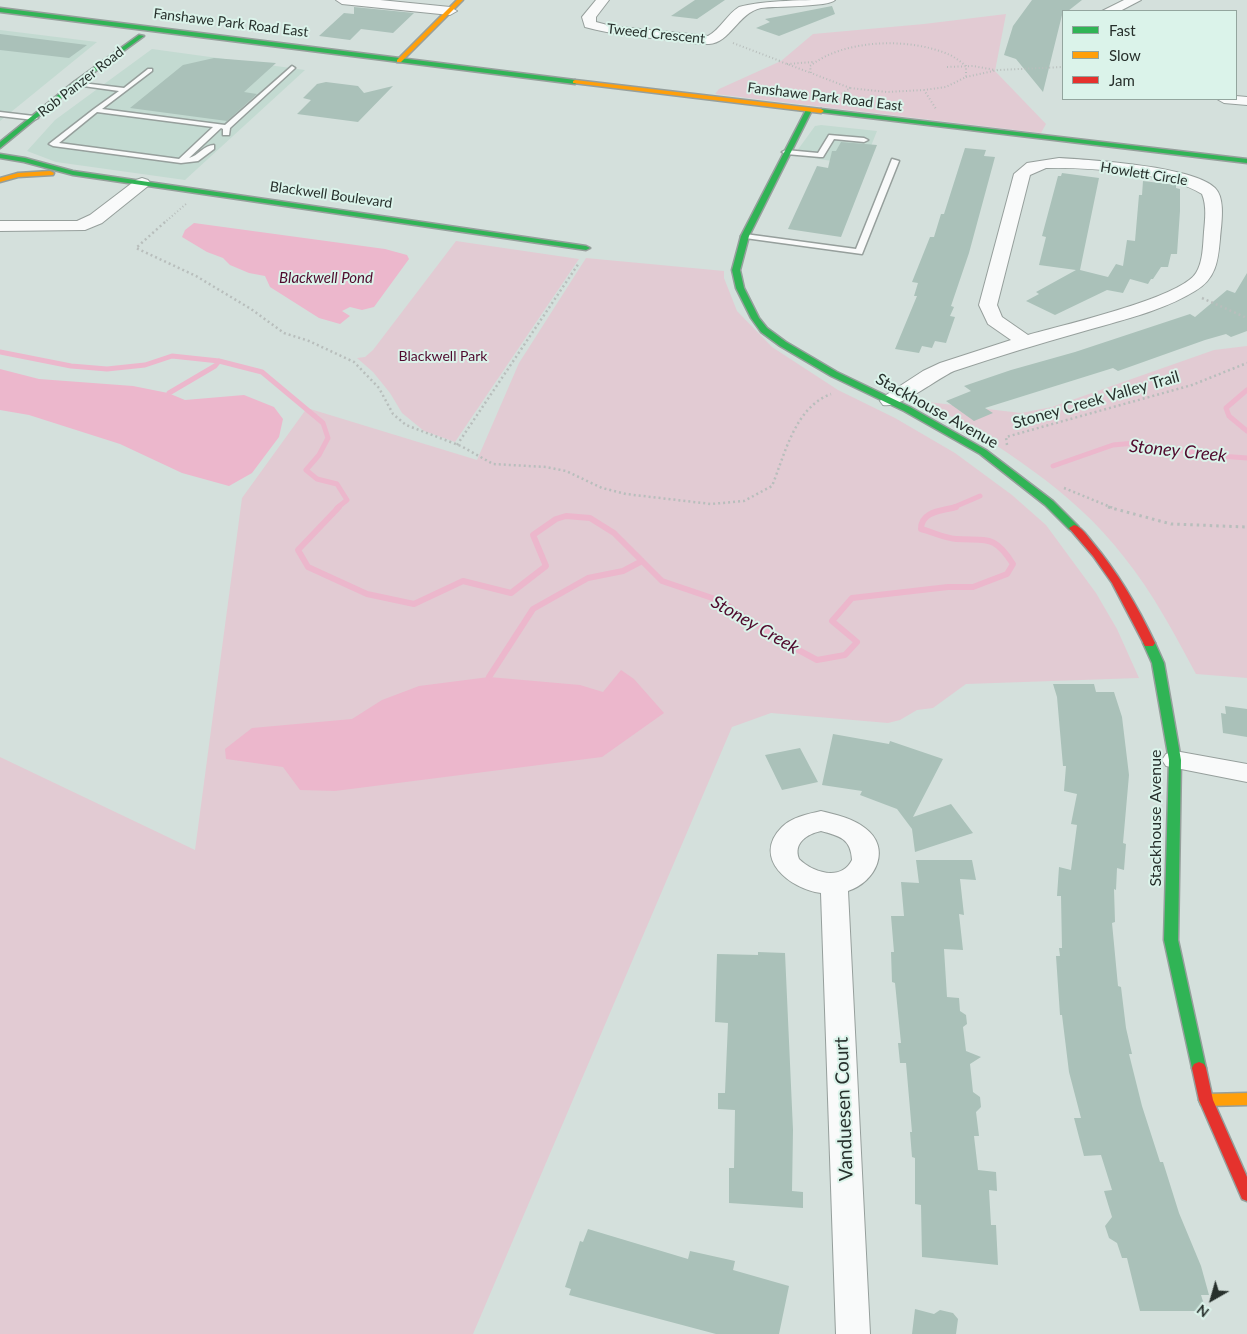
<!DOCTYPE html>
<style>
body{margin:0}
#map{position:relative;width:1247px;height:1334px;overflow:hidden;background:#d4e0dc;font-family:Lato,sans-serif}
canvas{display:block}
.legend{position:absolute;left:1062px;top:10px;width:175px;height:90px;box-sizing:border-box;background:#dbf3ea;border:1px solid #93a59e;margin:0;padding:6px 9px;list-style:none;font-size:15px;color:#27302c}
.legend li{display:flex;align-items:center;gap:10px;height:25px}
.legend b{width:25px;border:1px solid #93a59e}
.north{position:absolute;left:1187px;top:1274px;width:50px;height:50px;-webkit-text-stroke:4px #dbf3ea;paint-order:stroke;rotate:218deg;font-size:14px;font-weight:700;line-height:20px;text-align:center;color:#27302c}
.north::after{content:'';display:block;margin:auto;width:18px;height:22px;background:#27302c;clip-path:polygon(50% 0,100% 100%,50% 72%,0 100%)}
</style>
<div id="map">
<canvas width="1247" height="1334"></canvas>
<ul class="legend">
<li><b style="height:6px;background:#30b455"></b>Fast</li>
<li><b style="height:6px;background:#ff9f0a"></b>Slow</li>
<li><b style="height:6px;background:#e5322d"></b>Jam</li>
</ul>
<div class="north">N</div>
</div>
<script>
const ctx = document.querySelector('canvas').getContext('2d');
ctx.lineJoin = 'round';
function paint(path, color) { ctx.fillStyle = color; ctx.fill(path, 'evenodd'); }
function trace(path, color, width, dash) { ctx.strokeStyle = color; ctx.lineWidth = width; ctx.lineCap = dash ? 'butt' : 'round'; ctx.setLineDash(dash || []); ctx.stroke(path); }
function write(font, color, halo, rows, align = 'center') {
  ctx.font = font + ' Lato,sans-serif'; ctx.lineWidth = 4; ctx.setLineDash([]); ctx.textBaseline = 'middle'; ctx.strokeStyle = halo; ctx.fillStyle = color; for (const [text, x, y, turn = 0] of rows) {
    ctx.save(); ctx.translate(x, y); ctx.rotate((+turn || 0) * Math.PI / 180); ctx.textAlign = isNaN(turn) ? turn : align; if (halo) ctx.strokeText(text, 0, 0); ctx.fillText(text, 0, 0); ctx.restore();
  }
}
paint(new Path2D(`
 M0 30 97 42 0 121Z
 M152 49 305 70 185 180 56 162 27 151 55 120Z
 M821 125 877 131 863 166 794 155 815 126Z`), '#c3dad1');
paint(new Path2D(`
 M1006 14 995 71 1046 124 1041 133 715 94 719 89 781 61 813 34 924 24Z
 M456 241 579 259 455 442 424 431 402 413 390 393 373 372 357 358 365 357 373 350Z
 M586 258 724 271V278L737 311 772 347 838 390 895 418 955 453 1012 495 1046 525 1096 593 1117 629 1139 678 966 684 933 708 917 710 900 720 888 723 771 713 732 727 473 1334H0V757L195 850 242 498 307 408 477 460 519 363Z
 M1247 346V678L1196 674C1174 633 1153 593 1124 557 1073 490 998 446 928 402L1021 413 1052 407 1214 350Z`), '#e2cbd3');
paint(new Path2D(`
 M194 223 385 249 407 255 409 259 374 307 362 310 350 307 342 311 350 316 340 324 319 318 270 287 265 276 249 273 230 265 223 258 207 252 182 237 185 230Z
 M0 369 39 379 133 386 168 393 185 400 244 395 274 407 283 419 279 437 252 473 229 486 182 473 120 444 29 415 0 410Z
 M621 670 634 679 664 713 602 757 335 791 300 790 283 767 226 759 225 749 252 728 352 719 382 700 419 686 489 677 580 685 603 692Z`), '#ecb7cc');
trace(new Path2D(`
 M0 352 71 366 107 369 145 365 172 356 219 361 262 372 323 423 328 438 319 455 306 470 317 479 337 484 347 500 337 508
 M1247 390 1226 408 1229 416 1247 431
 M169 393 215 366 219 361
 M1053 466 1113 445 1135 443 1207 455 1247 458
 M952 508 980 496`), '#ecb7cc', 5);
trace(new Path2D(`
 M339 507 298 550 308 567 367 594 414 604 463 581 511 593 546 566 533 535 556 519 566 516 590 518 614 533 662 581 721 601 778 639 817 660 845 655 857 642 832 621 852 598 948 587H973L1007 574 1013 564C994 534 987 541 956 539 943 538 933 532 921 529 921 511 942 511 956 507
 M489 677 533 609 588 578 623 571 642 561`), '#ecb7cc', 6);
paint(new Path2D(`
 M695 0H725L697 19 671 16Z
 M1032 0H1082L1068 11H1063L1043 92 1016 59 1004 55 1013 26Z
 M832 6 835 14 779 36 756 28 770 22 765 19Z
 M354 7 414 13 393 33 361 29 350 40 319 36 344 13 354 14Z
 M0 34 87 45 69 58 0 50Z
 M214 58 276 63 244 92 257 94 227 121 130 108 183 65Z
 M326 82 358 86 364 93 393 86 358 122 297 114 311 100 303 98 317 84Z
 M841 142 877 145 841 237 788 229 817 166 828 168 832 151H836Z
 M965 148 986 150 984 156 995 157 969 253 951 306 954 307 950 316 955 317 946 343 935 341 932 348 922 346 919 353 895 349 917 296H914L918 283 912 282 930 237H934L941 214H944Z
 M1062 173 1099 178 1080 270 1108 277 1116 264 1123 266 1127 240 1135 241 1139 195H1142L1143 181 1176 185V188L1180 189V211L1177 254H1171L1168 267H1161L1153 279H1151L1148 284 1130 279 1123 293 1107 290 1055 315 1026 301 1039 294 1036 292 1076 270 1039 265 1046 237 1042 236 1058 176H1061Z
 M1247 273V331L1231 337 1226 334 1205 340 1118 371 1113 368 985 408 993 413 974 421 946 401 971 391 964 386 1011 370 1075 352 1190 314 1195 317 1227 290 1235 293Z
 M1053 684H1094L1096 692H1114L1122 717 1129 775 1123 843 1126 844 1124 870 1117 868 1116 890 1114 889 1115 922 1112 923 1118 986 1121 987 1126 1028 1132 1054H1129L1142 1106 1160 1162H1163L1179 1213 1201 1266 1209 1295H1201L1206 1311H1140L1127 1258H1122L1117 1243 1109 1238 1105 1226 1112 1217 1104 1191 1112 1190 1101 1155 1084 1156 1074 1118H1081L1069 1072 1062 1015H1060L1056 956H1060L1059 948H1062L1061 896H1057L1059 867 1071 870 1077 825 1071 824 1077 794 1064 791 1066 766H1063L1057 697Z
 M1225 706 1247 709V737L1223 733 1221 713 1226 714Z
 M833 734 889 744 890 741 943 759 913 817 951 804 973 833 915 852 912 829 897 809 860 795 862 791 822 785Z
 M800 748 818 782 782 790 765 755Z
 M916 860H972L976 880 960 879 964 915 959 914 963 950 944 949 947 997 959 998 960 1011 966 1015 967 1024 963 1027 966 1051 981 1057 970 1064 973 1092 980 1097 981 1107 976 1112 979 1136H974L978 1170 996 1172 997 1191 989 1190 991 1225H996L998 1265 922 1257 921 1205 915 1204V1158L912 1157 910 1132H912L906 1063H900L898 1043H901L895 983 892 982 891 952H894L891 916H904L901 882 919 883Z
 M758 952 785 953 793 1130 792 1191 803 1192V1208L729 1203V1168H734L735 1110 718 1109V1093H725L728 1023 715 1022 717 954 758 955Z
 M588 1229 688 1259 690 1251 735 1261 733 1270 789 1286 779 1334H716L569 1295 571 1289 565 1287 580 1241 583 1242Z
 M915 1309 934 1314 940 1310 953 1313 958 1319 956 1334H912Z`), '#aac1b9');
const lane = new Path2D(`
 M292 66 295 68 294 69 230 128 229 135H223V129L221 128 189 158C198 156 204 145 214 145V149L198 161 181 163 53 146 49 144 94 109 119 91 76 85 73 83 74 82 124 88 148 69H152V71L102 109 225 125ZM97 112 213 127 179 159 59 143Z
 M0 112 34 116 38 118 34 120 0 116Z
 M829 135 864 138 868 140 864 142 834 139 823 157H820L786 154 782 152 786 150 818 153Z
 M892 159 899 161 862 254 745 238 741 236 745 234 856 249Z`);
const street = new Path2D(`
 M336 0H380L450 7 457 11 450 15 342 4Z
 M596 0H609L596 17V22L611 26 708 36C721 29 727 14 739 7 764 0 808 0 835 0 829 7 775 6 761 8 738 13 730 43 709 44 697 45 684 41 671 40 642 37 614 35 585 27L582 17Z
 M1124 0H1141L1120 11H1102Z
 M1236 96 1247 97V105L1224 103 1217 99H1236Z
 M1059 158C1091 160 1193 166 1215 188 1226 199 1221 225 1220 239 1218 261 1216 279 1195 291 1161 312 1118 321 1081 332 1038 344 996 357 954 371 936 379 900 409 883 405L880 401 883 397 923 371 940 363 1011 340 988 324 979 305 1014 174 1027 163ZM1046 168C1087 167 1168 172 1202 194 1207 206 1205 220 1204 232 1203 245 1203 262 1196 273 1181 298 1059 326 1028 335L1002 317 997 305 1030 175Z
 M142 178 148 180 150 183 148 186 102 223 85 230 0 231V221H77L90 215 136 180Z
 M1175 751 1247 764V782L1166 766 1162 760 1166 754Z
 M821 811C837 815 852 818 865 828 892 848 876 882 848 891L870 1334H836L821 893C790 889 751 858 782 827 792 817 808 814 821 811ZM821 831C840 836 851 839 852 860 841 882 812 872 799 859 793 843 807 834 821 831Z`);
const fast = new Path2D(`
 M0 8 575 80 578 82 575 84 0 12Z
 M139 35 144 36 78 84 0 148V142L74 82Z
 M809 108 812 110 749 236 740 270 744 288 759 318 767 328 786 342 837 372 910 407 986 450 1053 501 1078 526 1079 528 1078 530H1070L1045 505 980 454 904 411 831 376 780 346 761 332 751 318 736 288 732 270 741 236 806 110Z
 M821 109 1247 159V163L819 112 818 111Z
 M0 154 25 158 73 171 586 246 590 248 586 250 73 175 24 162 0 158Z
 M1149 639 1155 643 1164 663 1181 760 1178 940 1206 1068 1204 1072 1199 1074 1194 1072 1192 1068 1164 940 1169 760 1152 663 1143 643Z`);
const slow = new Path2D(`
 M457 0H463L401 62H397V60Z
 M575 80 821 109 824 111 821 113 573 83V81Z
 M50 171 54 173 53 175 18 177 0 182V178L18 173Z
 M1247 1093V1105L1206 1106 1201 1105 1199 1100 1201 1095 1206 1094Z`);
const jam = new Path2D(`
 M1074 525C1082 527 1088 537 1093 543 1119 574 1138 607 1155 643L1153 646H1145L1112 583 1093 556 1069 528Z
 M1199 1062 1204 1064 1206 1068 1213 1100 1247 1177V1201L1242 1199 1199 1100 1192 1068 1194 1064Z`);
trace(lane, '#969f9c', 3);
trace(street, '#969f9c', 2);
trace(fast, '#969f9c', 3);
trace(slow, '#969f9c', 3);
trace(jam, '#969f9c', 3);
trace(new Path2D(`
 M733 43 780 61
 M779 61 811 73
 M787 64 813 62
 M947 67 973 66 995 70
 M966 77 998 70 1063 67
 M850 88 811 73 810 66C844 39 910 37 950 55 956 58 961 62 966 66V77L946 87 924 90
 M836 98 850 88 887 92 924 90 936 109
 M164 223 186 204`), '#b8bebc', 2, [1, 2.5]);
trace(new Path2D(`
 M165 222 136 248 196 276 251 309 284 333 309 341 354 362 379 388 393 414 406 425 461 446 493 464 546 467 566 471 602 488 626 494 711 504 744 501 772 486C785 454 795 407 831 394
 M1202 298 1247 318
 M457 445 579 263
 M1007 445 1006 437 1192 385 1247 363
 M1064 488 1113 508`), '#b8bebc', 2.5, [2, 3]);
trace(new Path2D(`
 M1108 507 1171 524 1247 527`), '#b8bebc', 3, [2.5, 4]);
paint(lane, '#f9fafa');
paint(street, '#f9fafa');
paint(fast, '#30b455');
paint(slow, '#ff9f0a');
paint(jam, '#e5322d');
write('14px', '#27302c', '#dbf3ea', [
 ["Fanshawe Park Road East",231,23,7],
 ["Tweed Crescent",656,34,6],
 ["Rob Panzer Road",81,82,-38],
 ["Fanshawe Park Road East",825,97,7],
 ["Howlett Circle",1144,174,9],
 ["Blackwell Boulevard",331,195,8]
]);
write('14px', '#500a2e', '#dbf3ea', [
 ["Blackwell Park",443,356]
]);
write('italic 15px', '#500a2d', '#dbf3ea', [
 ["Blackwell Pond",326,278]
]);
write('16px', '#27302c', '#dbf3ea', [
 ["Stoney Creek Valley Trail",1096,400,-16],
 ["Stackhouse Avenue",937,411,29],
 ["Stackhouse Avenue",1156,818,-90]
]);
write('italic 18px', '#500a2d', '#dbf3ea', [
 ["Stoney Creek",1178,451,6],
 ["Stoney Creek",755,625,30]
]);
write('19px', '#27302c', '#dbf3ea', [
 ["Vanduesen Court",844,1109,-92]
]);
</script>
